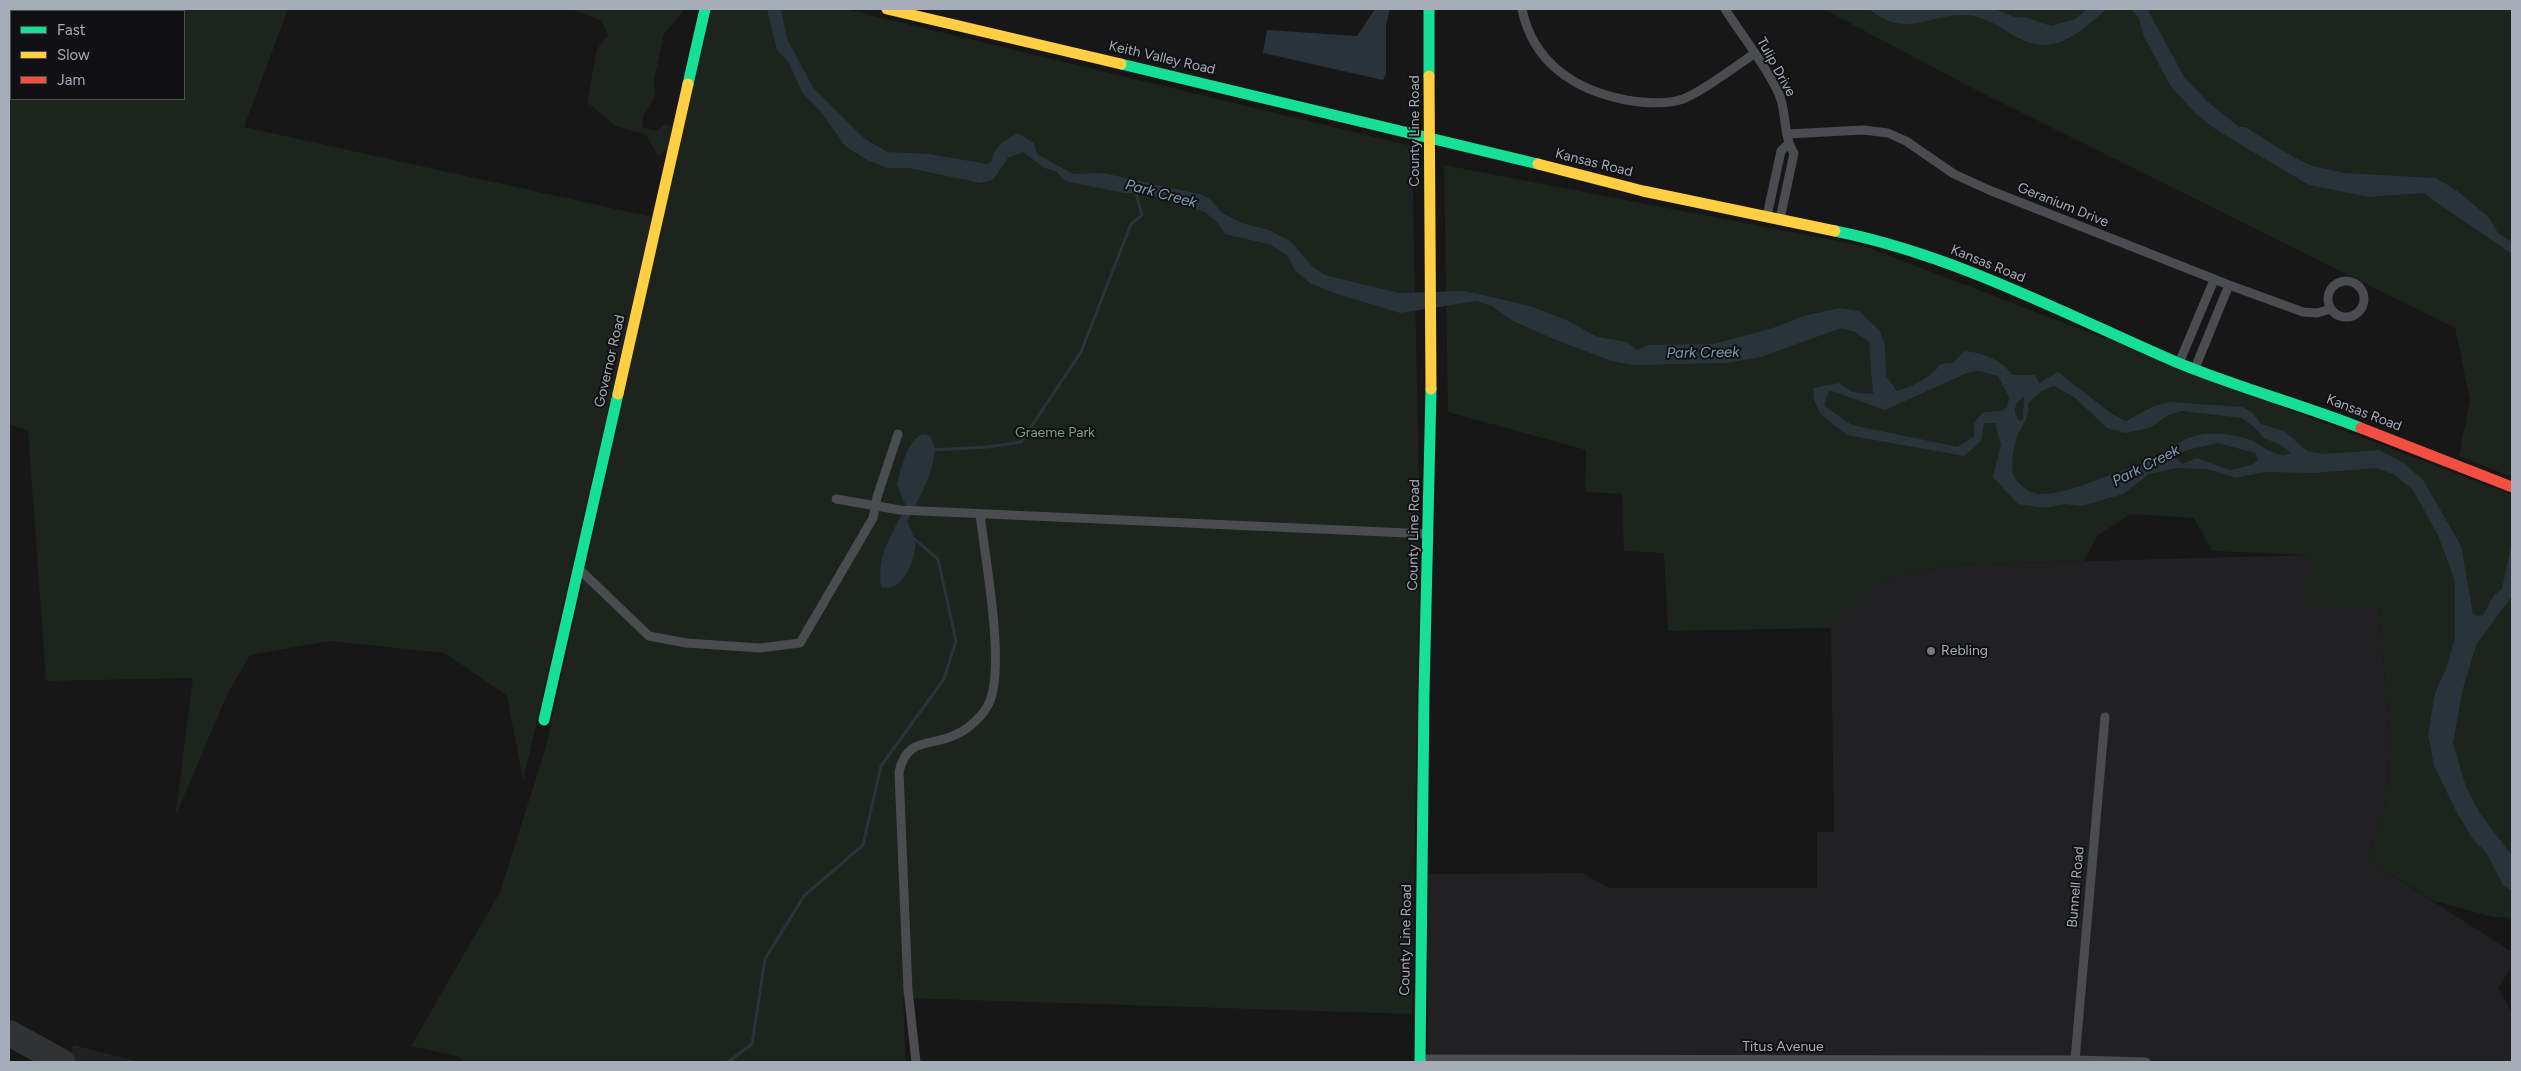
<!DOCTYPE html>
<style>
body{margin:0}
#map{position:relative;width:2521px;height:1071px;overflow:hidden;background:#171717;font-family:Figtree,sans-serif}
canvas{display:block}
.frame{position:absolute;inset:0;border:10px solid #a7adb8;pointer-events:none}
.legend{position:absolute;left:10px;top:10px;width:175px;height:90px;box-sizing:border-box;background:#111113;border:1px solid #4d4f55;margin:0;padding:6px 9px;list-style:none;font-size:15px;color:#a7adb8}
.legend li{display:flex;align-items:center;gap:10px;height:25px}
.legend b{width:25px;border:1px solid #4d4f55}
</style>
<div id="map">
<canvas width="2521" height="1071"></canvas>
<div class="frame"></div>
<ul class="legend">
<li><b style="height:6px;background:#16e098"></b>Fast</li>
<li><b style="height:6px;background:#ffcf43"></b>Slow</li>
<li><b style="height:6px;background:#f24e42"></b>Jam</li>
</ul>
</div>
<script>
const ctx = document.querySelector('canvas').getContext('2d');
ctx.lineJoin = 'round';
function paint(path, color) { ctx.fillStyle = color; ctx.fill(path, 'evenodd'); }
function trace(path, color, width, dash) { ctx.strokeStyle = color; ctx.lineWidth = width; ctx.lineCap = dash ? 'butt' : 'round'; ctx.setLineDash(dash || []); ctx.stroke(path); }
function write(font, color, halo, rows, align = 'center') {
  ctx.font = font + ' Figtree,sans-serif'; ctx.lineWidth = 4; ctx.setLineDash([]); ctx.textBaseline = 'middle'; ctx.strokeStyle = halo; ctx.fillStyle = color; for (const [text, x, y, turn = 0] of rows) {
    ctx.save(); ctx.translate(x, y); ctx.rotate((+turn || 0) * Math.PI / 180); ctx.textAlign = isNaN(turn) ? turn : align; if (halo) ctx.strokeText(text, 0, 0); ctx.fillText(text, 0, 0); ctx.restore();
  }
}
paint(new Path2D(`
 M2308 555 2307 607H2379L2390 741 2385 811 2367 859 2512 952V965L2498 988 2512 1013V1062H1428L1427 874 1582 873 1609 888H1817V832H1834L1831 628 1881 580 1949 565Z
 M73 1045 140 1062H69Z`), '#212123');
paint(new Path2D(`
 M9 9H288L244 127 652 217 523 781 507 696 445 653 330 641 250 655 227 695 175 817 193 678 46 681 28 431 9 424ZM184 11V99H11V11Z
 M569 9H685L664 34 654 80 655 97 644 114 642 127 657 131 664 124 671 126 669 148 658 156 646 135 614 125 587 102 597 49 608 35 601 20Z
 M709 9H845L1412 146 1420 532 1412 1014 903 998 906 1062H467L456 1056 411 1046 500 892 545 750Z
 M1823 9H2512V477L2459 456 2470 400 2455 328 1982 93Z
 M1444 165 1864 246 2512 495V918L2493 917 2434 901 2367 859 2385 811 2390 741 2379 607H2306L2308 555 2212 551 2194 518 2131 514 2098 535 2084 561 1949 565 1881 580 1831 628 1668 631 1664 553 1624 551 1622 494 1585 492 1586 450 1448 412Z`), '#1c241d');
paint(new Path2D(`
 M767 9H781L787 39 814 89 864 138 887 152 930 154 987 164 992 161C993 146 1006 141 1017 133L1034 143 1037 154 1073 174 1103 173 1203 195 1211 200 1222 213 1242 223 1269 230 1290 241 1312 266 1325 275 1399 293 1465 291 1496 298 1533 307 1566 320 1598 337 1626 342 1638 350 1648 345 1713 344 1773 328 1804 316 1839 308 1859 311 1880 331 1885 346 1886 376 1897 391C1913 386 1930 378 1941 364L1953 363 1964 351C1982 352 2001 360 2013 375H2035L2039 383 2058 372 2112 414 2126 421 2154 406 2170 402 2242 407 2253 413 2261 424 2284 431 2307 451 2325 454 2379 450 2404 463 2423 480 2461 546 2473 614 2478 616 2483 615 2494 595 2502 589 2512 541V596L2476 645 2462 692 2453 743 2466 787 2479 812 2512 856V891L2503 885 2486 852 2473 839 2457 813 2434 766 2428 734 2435 693 2446 669 2455 638V581L2438 535 2413 490 2395 475 2377 468 2315 473 2264 472 2236 478 2207 469 2177 468 2149 474 2123 494 2082 506 2065 504 2046 508 2018 504 1993 477 2001 445 1995 423H1984L1981 441 1964 456 1847 435 1821 415 1814 400 1813 388 1839 383 1853 392 1873 394 1869 342 1855 332 1841 328 1761 357 1726 363 1635 365 1611 361 1549 337 1511 320 1492 306 1477 301 1400 313 1334 293 1310 283 1295 270 1287 255 1271 245 1225 234 1217 222 1205 212 1139 193H1124L1065 181 1057 172 1045 168 1023 152 1008 158 993 180 980 183 909 168H888L869 161 846 147 821 112 802 92 789 63 777 50ZM1978 371 1998 376 2009 397 2007 407 2002 411 1983 412 1974 423V436L1958 447 1852 425 1824 406 1829 390 1885 410 1967 373ZM2054 386 2074 397 2107 428 2125 433 2150 428 2168 415 2182 411 2242 418 2253 426 2264 438 2281 445 2291 453C2276 459 2266 448 2253 441 2241 435 2218 432 2204 434 2180 437 2162 455 2140 465 2133 468 2125 469 2118 472 2094 480 2064 495 2038 494 2029 493 2017 483 2014 476 2010 467 2014 444 2018 434 2024 422 2030 418 2028 403L2042 391ZM2024 396 2023 419 2020 421C2011 411 2015 403 2024 396ZM2218 443 2255 453 2258 460 2252 465 2230 470 2197 458 2182 464 2174 456 2187 450Z
 M1375 9H1390L1386 25V74L1383 80 1263 53 1267 30 1357 36Z
 M1869 9H1994L2015 17 2028 18 2051 26 2075 19 2087 9H2107C2092 21 2075 38 2057 43 2022 54 2000 17 1967 15 1928 13 1907 40 1869 9Z
 M2131 9H2147L2185 78 2208 102 2239 127H2245L2293 157 2313 166 2344 173 2436 178 2456 190 2489 218 2498 233 2512 242V254L2423 193 2369 197 2309 185 2218 131 2196 114 2170 85 2144 37 2139 18Z
 M923 434 930 436C945 457 917 501 907 522 911 529 916 539 915 548 913 565 901 594 881 587 877 553 892 535 906 506L897 485C901 469 907 440 923 434Z`), '#293339');
trace(new Path2D(`
 M931 450 988 447 1021 442 1081 352 1131 224 1142 215 1135 190
 M728 1062 752 1044 765 959 804 896 863 845 881 766 944 679 956 641 938 559 912 537`), '#293339', 3);
trace(new Path2D(`
 M9 1033 62 1062`), '#303233', 26);
trace(new Path2D(`
 M1522 9C1533 63 1575 90 1626 100 1644 103 1666 105 1683 99 1704 91 1734 67 1754 54
 M1725 9C1743 37 1765 64 1779 94 1787 113 1783 137 1794 153L1780 219
 M1788 134 1863 130 1888 133 1906 141 1954 174 1989 190 2229 285 2303 312 2317 313 2331 309
 M1767 216 1781 151 1788 144
 M2328 299a18 18 0 1 1 36 0a18 18 0 1 1-36 0Z
 M2179 363 2214 280
 M2195 368 2229 285
 M836 499 900 510 1429 534
 M578 568 649 636 686 643 760 648 800 643 873 518 877 497 898 434
 M1420 1059 2075 1060 2146 1062
 M2075 1060 2105 717
 M916 1062 908 990 899 772C907 736 931 747 955 735 969 729 984 715 990 701 1005 662 985 558 980 514`), '#4a4c50', 9);
trace(new Path2D(`
 M1429 9V76
 M1121 64 1538 164
 M688 84 705 9
 M1835 231C1955 255 2065 314 2176 362 2236 387 2300 404 2361 428
 M544 720 618 394
 M1420 1062 1424 693 1431 389`), '#16e098', 11);
trace(new Path2D(`
 M887 9 1121 64
 M1429 76 1431 389
 M1538 164 1643 191 1835 231
 M618 394 688 84`), '#ffcf43', 11);
trace(new Path2D(`
 M2361 428 2512 487`), '#f24e42', 11);
for (const [x, y, r, color] of [
 [1931,651,5,"#757880"]
]) { const dot = new Path2D(); dot.arc(x, y, r, 0, 2 * Math.PI); ctx.fillStyle = color; ctx.fill(dot); trace(dot, '#111113', 2); }
write('14px', '#a7adb8', '#111113', [
 ["Keith Valley Road",1162,58,13],
 ["Tulip Drive",1776,67,61],
 ["County Line Road",1415,131,-90],
 ["Kansas Road",1594,163,14],
 ["Geranium Drive",2063,205,22],
 ["Kansas Road",1988,264,22],
 ["Governor Road",610,361,-77],
 ["Kansas Road",2364,413,21],
 ["County Line Road",1414,535,-89],
 ["Bunnell Road",2076,887,-85],
 ["County Line Road",1406,940,-89],
 ["Titus Avenue",1783,1047]
]);
write('14px', '#7da47d', '#111113', [
 ["Graeme Park",1055,433]
]);
write('14px', '#a7adb8', '#111113', [
 ["Rebling",1941,651]
], 'left');
write('italic 15px', '#7c9eb5', '#111113', [
 ["Park Creek",1161,194,15],
 ["Park Creek",1703,353,-1],
 ["Park Creek",2146,466,-27]
]);
</script>
